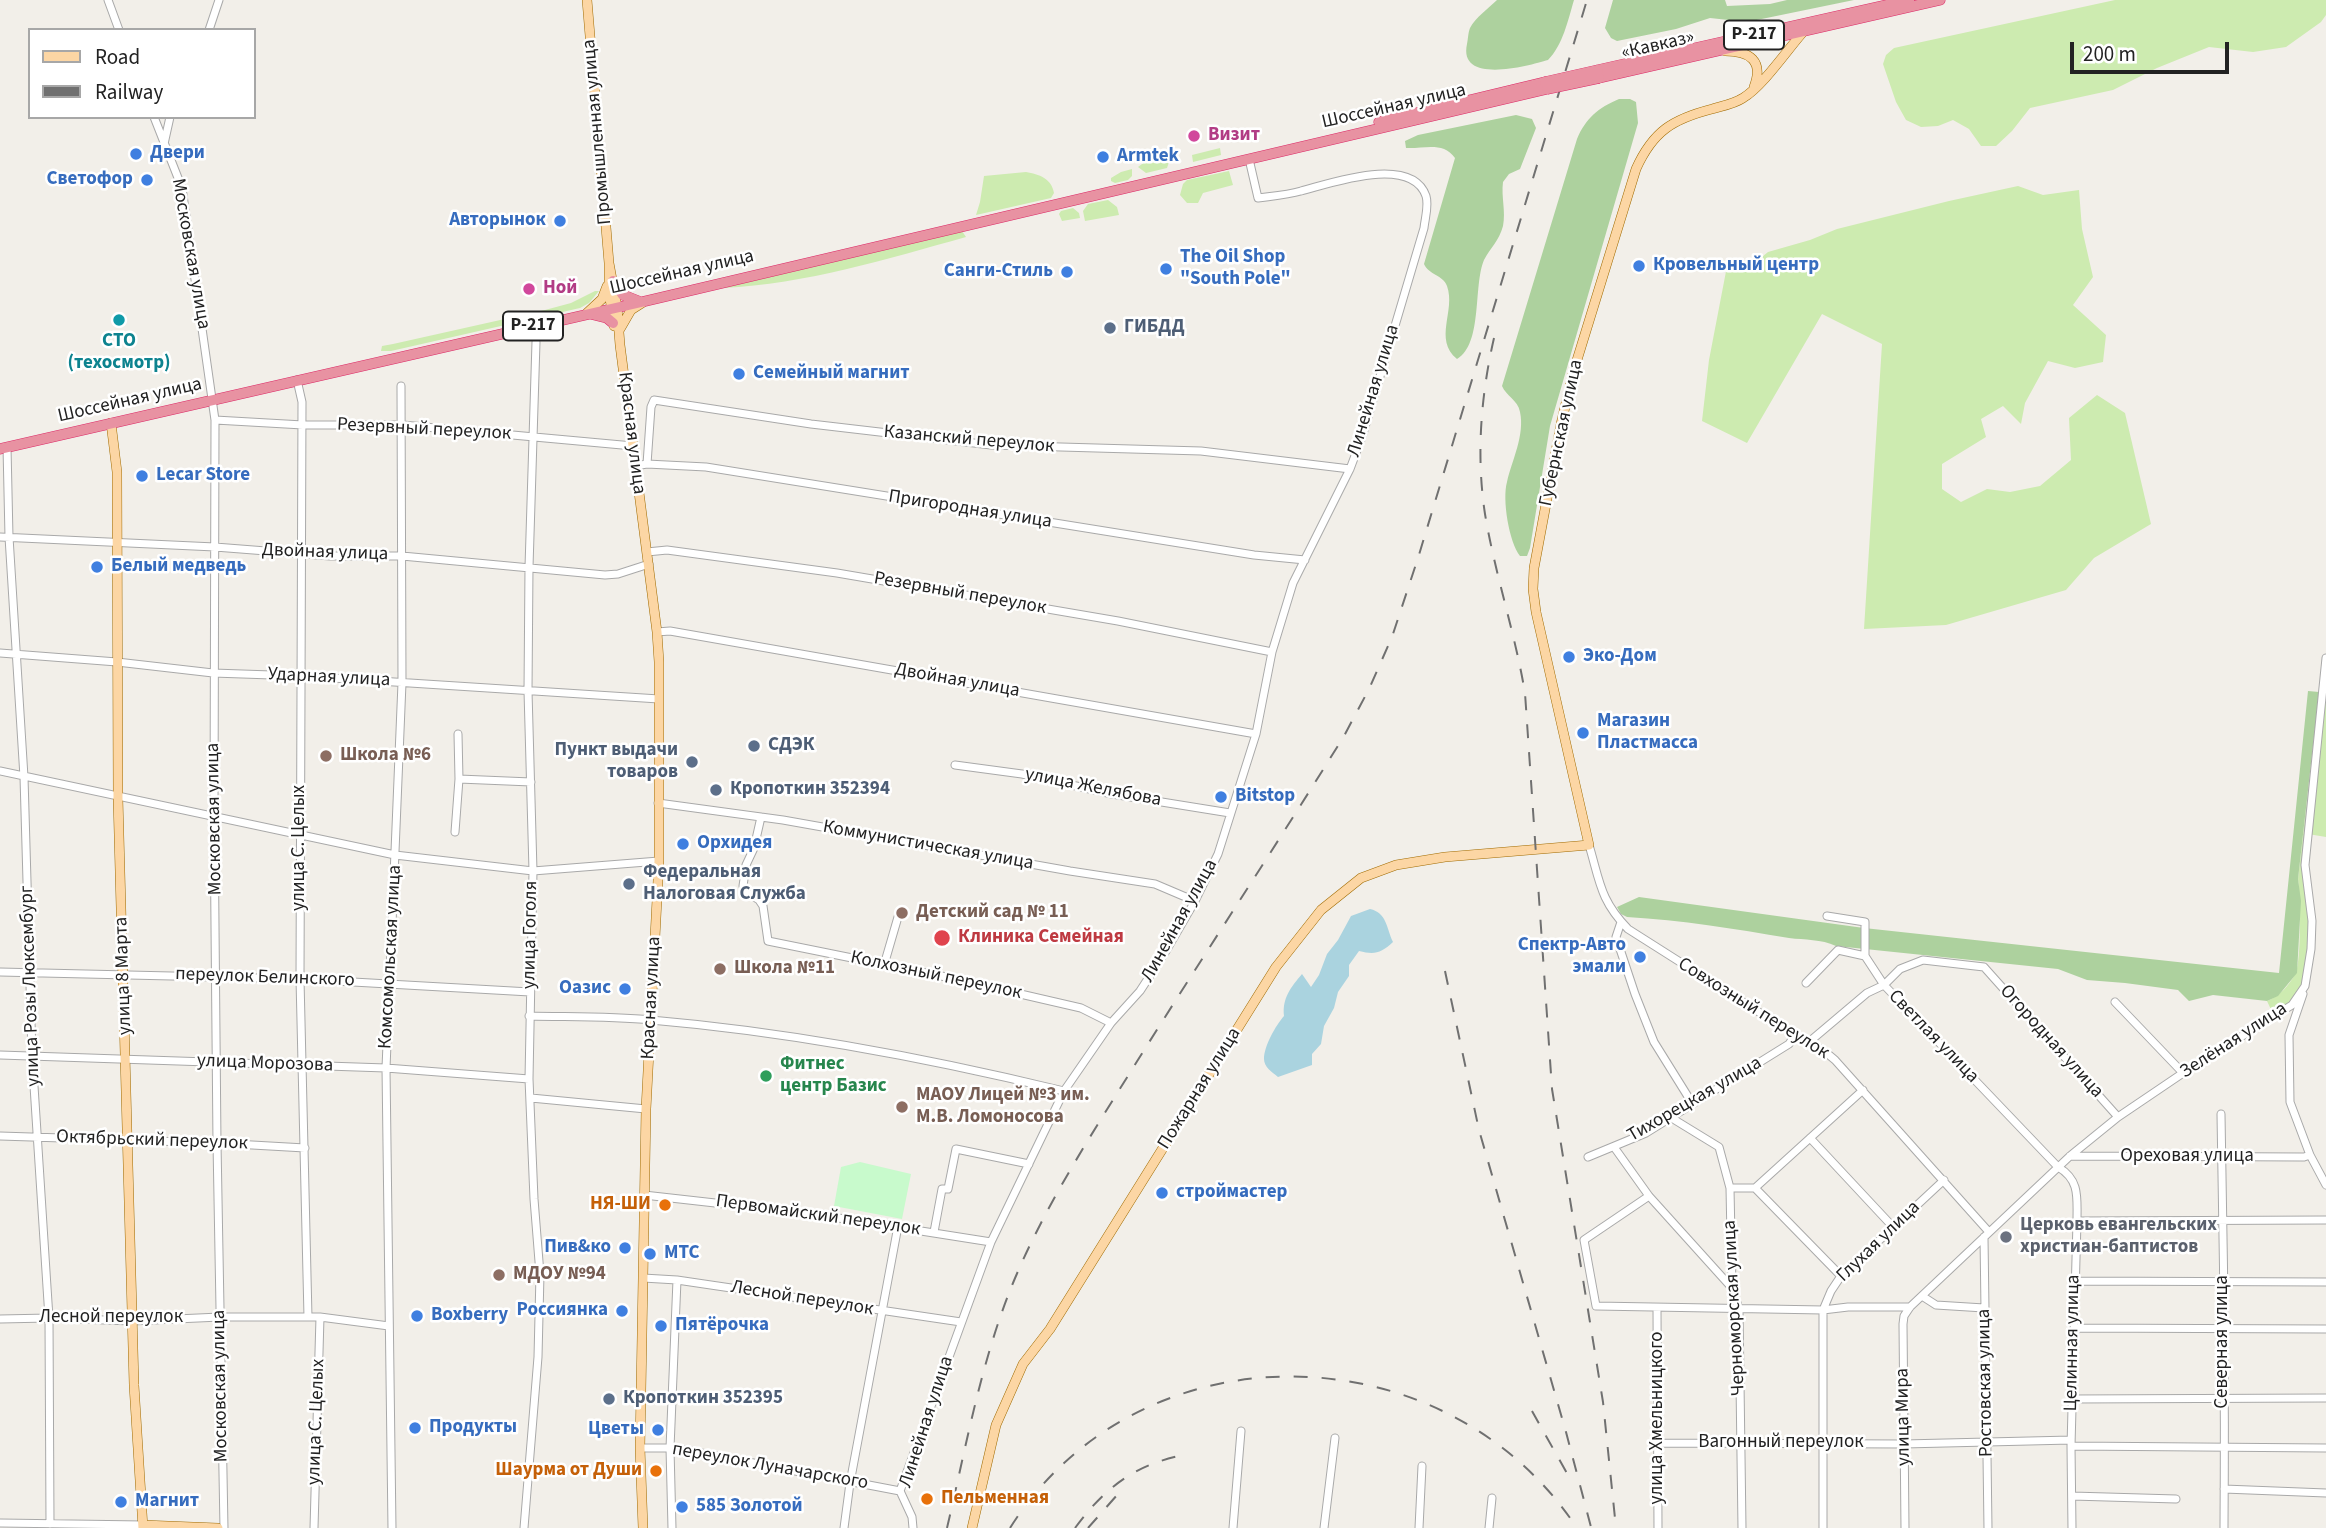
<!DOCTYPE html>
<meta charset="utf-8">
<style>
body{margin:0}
#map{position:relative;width:2326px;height:1528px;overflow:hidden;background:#f2efe9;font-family:"Source Sans 3",sans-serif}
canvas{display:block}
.legend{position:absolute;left:28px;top:28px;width:228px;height:91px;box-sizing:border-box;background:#fff;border:2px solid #a7a7a7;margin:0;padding:9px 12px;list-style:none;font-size:21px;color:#222}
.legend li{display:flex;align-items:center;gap:14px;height:35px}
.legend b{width:35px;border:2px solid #a7a7a7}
.scale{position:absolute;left:2070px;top:42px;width:159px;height:32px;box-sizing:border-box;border:4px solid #222;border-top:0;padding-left:9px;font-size:21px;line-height:24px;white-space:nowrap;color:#222;-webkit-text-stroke:5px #fff;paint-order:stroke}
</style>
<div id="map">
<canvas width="2326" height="1528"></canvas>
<ul class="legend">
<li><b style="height:9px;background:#fcd6a4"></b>Road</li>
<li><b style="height:9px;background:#707070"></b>Railway</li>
</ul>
<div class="scale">200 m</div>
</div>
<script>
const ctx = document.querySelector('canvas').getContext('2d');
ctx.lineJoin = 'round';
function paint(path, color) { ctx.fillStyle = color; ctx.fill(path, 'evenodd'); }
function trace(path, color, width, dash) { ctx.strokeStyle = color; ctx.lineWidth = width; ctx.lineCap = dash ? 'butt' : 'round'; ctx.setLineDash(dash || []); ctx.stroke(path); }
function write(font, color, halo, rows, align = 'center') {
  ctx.font = font + ' "Source Sans 3",sans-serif'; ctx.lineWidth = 5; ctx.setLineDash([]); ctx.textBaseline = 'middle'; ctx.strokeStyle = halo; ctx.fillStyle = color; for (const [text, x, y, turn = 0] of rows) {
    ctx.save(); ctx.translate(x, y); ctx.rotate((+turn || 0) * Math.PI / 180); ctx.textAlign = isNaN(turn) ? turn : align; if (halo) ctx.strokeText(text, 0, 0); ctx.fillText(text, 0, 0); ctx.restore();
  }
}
paint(new Path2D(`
 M2115 0H2326V15L2321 22 2286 47 2253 52 2209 47 2157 68 2113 90 2030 108 2012 131 1996 146H1981L1969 129 1953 120 1938 126 1921 127 1906 120 1896 102 1883 64 1886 55 1894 48Z
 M1220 148 1221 155 1193 162 1192 155Z
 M1164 157 1169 162 1167 168 1146 173 1138 167 1146 161Z
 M1132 169V176L1128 180 1115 183 1111 181V178L1121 172Z
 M1229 171 1233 185 1203 193 1198 203H1187L1180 195 1183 184 1187 180Z
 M1026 172C1039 174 1052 179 1054 193L1051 198 976 215 980 202 984 176Z
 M2018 186 2043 195 2079 190 2082 229 2093 277 2073 305 2106 335 2103 362 2075 368 2048 361 2025 403 2021 424 2003 406 1981 419 1986 437 1942 464V489L1961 502 1987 489 2010 492 2040 486 2071 460 2069 418 2097 395 2125 413 2151 524 2094 558 2066 590 1946 625 1864 629 1882 344 1822 314 1747 443 1702 421 1709 360 1728 261 1745 268 1751 260 1757 261 1768 252 1810 240 1837 229 1949 201Z
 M1108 200 1117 207 1119 215 1085 221 1083 211 1088 204Z
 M1073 208 1079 213 1080 218 1062 221 1059 214 1061 211Z
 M962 231 966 237C887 259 806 284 723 288Z
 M595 291H599L589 303 580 308 391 351H381L382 346 393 344 545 310 571 303Z
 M2319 692 2326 693V837L2308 834 2305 865 2312 921 2305 986 2292 1005 2274 1016 2267 1001C2279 996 2289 986 2295 974 2302 962 2300 895 2298 879Z`), '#cdebb0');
paint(new Path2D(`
 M1497 0H1574C1568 20 1563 45 1548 60 1528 66 1458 85 1467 44 1468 40 1468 33 1470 28 1475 18 1489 8 1497 0Z
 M1613 0H1725L1727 6 1770 4 1787 0H1854L1747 22 1710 18 1676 29 1617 41 1611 38 1605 28Z
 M1619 99H1630L1636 102 1638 123 1550 426 1530 548 1527 556H1520C1509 542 1502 499 1507 482 1512 460 1525 435 1520 412 1518 400 1506 396 1502 386L1577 139C1586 118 1598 108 1619 99Z
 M1516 115 1532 119 1536 128 1520 169 1509 174 1503 182C1501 197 1506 211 1503 226 1499 241 1490 248 1484 260 1473 286 1483 344 1457 359 1433 339 1456 311 1447 286 1443 275 1429 275 1424 264L1455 158C1443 141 1424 149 1406 148L1405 141 1418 135Z
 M2308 691 2319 692 2298 879 2301 901 2297 973 2278 996 2267 1001 2213 995 2189 1001 2178 990 2125 983 2087 980 2058 969 1836 946C1821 939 1805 940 1789 938 1735 929 1681 920 1627 917L1621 914 1617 907 1639 897 1864 928 2279 973Z`), '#add19e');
paint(new Path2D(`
 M860 1162 911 1174 902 1219 834 1206 841 1167Z`), '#c8facc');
paint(new Path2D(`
 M1370 909C1387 913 1386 927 1393 942 1381 953 1375 955 1359 951L1349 965V976L1338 992 1334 1008 1324 1026 1321 1044 1312 1054V1065L1278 1077C1272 1072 1264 1067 1264 1059 1264 1046 1276 1025 1284 1016 1282 998 1291 987 1302 974L1311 987 1319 975 1327 954 1338 940 1351 916Z`), '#aad3df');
const minor = new Path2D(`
 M108 0 119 30
 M209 30 219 0
 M154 117 182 188 215 420 214 817 217 1143 224 1528
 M164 144 170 117
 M297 380 302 402 300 979 308 1317
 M215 420 303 425H403L633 446
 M7 447 9 537 24 777 32 1055 49 1318 50 1524
 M647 464 651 407 654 400 811 424 991 445 1201 451 1350 469
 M635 466 647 464 706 467 1254 555 1305 560
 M0 537 215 547 330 556H402L605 575 618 574 649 564
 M647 552 667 550 837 573 1118 621 1272 652
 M657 632 670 631 1256 734
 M0 653 117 662 213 673 301 676 659 699
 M955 765 1022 774 1112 794 1230 813
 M0 771 395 855 533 871 659 861
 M459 779 531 782
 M658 803 783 820 1070 871 1155 884 1195 901
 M761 817 754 848 746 865 743 886 746 892 759 900 763 906 768 941 951 978 1081 1008 1111 1023
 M455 832 459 779 458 734
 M1589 845C1600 882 1600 900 1628 929L1795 1035 1823 1050 1835 1060 1989 1232
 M1827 916 1865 922V956
 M1621 922 1616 937 1635 994 1654 1042 1692 1103
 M884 965 898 917
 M0 972 300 979 530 992
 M1806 983 1838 950 1865 956 1884 985 2058 1167C2080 1180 2077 1197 2077 1221L2071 1446 2072 1528
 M2303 994 2289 1035 2290 1102 2310 1155
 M2115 1002 2183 1073
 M529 1016C570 1017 611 1016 651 1020 791 1032 928 1058 1064 1091
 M1809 1042 1867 993 1884 985 1900 969 1923 960 1984 967 2118 1117
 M0 1055 386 1068 529 1079
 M531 1098 646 1109
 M2221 1114C2224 1252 2225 1390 2224 1528
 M1670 1117 1719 1147 1730 1188 1732 1288 1739 1309 1742 1528
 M0 1136 217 1143 305 1148
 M1810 1138 1894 1228
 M1614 1147 1649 1196 1732 1288
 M2070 1156 2304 1157 2310 1155 2326 1185
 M1588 1157 1646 1133 1789 1044 1795 1035
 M1730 1188H1755L1863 1090
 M1755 1188 1841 1276
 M644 1195 813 1214 991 1242
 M1649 1196 1584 1240 1596 1306 1823 1310 1848 1307H1910
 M2077 1221 2326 1220
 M934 1232 942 1189H948L956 1149 1029 1164
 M1984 1237 1988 1528
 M643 1278 677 1280 961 1322
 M2075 1281 2326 1282
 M1922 1296 1936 1305 1984 1308
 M1657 1308 1658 1528
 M0 1319 49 1318 132 1321 220 1317H320L389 1326
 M2074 1328 2326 1329
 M2072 1399 2326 1398
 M1658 1443 1904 1444 2071 1440
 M2071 1446 2326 1448
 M640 1448H675L900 1491
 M2224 1489 2326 1493
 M2072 1496 2176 1499
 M0 1523 143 1525
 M314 1528 320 1317
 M392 1528 386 1068 402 683 401 386
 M524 1528 538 1357 540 1274 534 1199 529 1079 533 871 528 691 529 567 536 342
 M672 1528 670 1448 677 1280
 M844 1528 850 1483 898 1226
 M913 1528 912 1517 900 1491 991 1242 1064 1091 1111 1023 1140 991 1166 951 1195 901 1218 854 1256 734 1272 652 1293 583 1350 469 1362 437 1424 228C1425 218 1429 206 1426 196 1411 154 1329 184 1301 191 1287 195 1273 196 1258 198L1249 159
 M1233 1528 1241 1431
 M1324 1528 1335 1438
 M1419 1528 1422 1466
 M1489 1528 1492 1498
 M1823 1528V1310L1831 1291 1841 1276 1944 1180
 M1905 1528 1903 1324 1904 1316 1910 1307 2070 1156 2118 1117 2183 1073 2292 1005 2305 986 2311 949 2312 921 2305 865 2326 658`);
const major = new Path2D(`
 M587 0 609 263V291L614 326
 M1725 51C1750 51 1764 61 1754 87
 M609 263 617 307 620 345 657 632 659 662V861L646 1109 643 1278 640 1448 643 1528
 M587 313 602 299 607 286
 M620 329 631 310 642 303
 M111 423 117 472 118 798 134 1385 143 1528
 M143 1525 218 1528
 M972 1528 996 1425 1023 1364 1050 1329 1276 967 1321 910 1361 878 1396 865 1445 857 1589 845 1536 612 1533 589 1534 568 1561 424 1573 373 1636 169C1653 131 1673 119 1712 109 1722 106 1734 104 1743 98 1763 86 1787 50 1804 31`);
const highway = new Path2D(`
 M1598 70 1909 0
 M1599 78 1940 0
 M1379 122 1545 82
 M613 281 623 295 638 301
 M591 314 607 318 613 323
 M0 449 646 301 1547 89`);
trace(minor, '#a9a9a9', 9);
trace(major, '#a06b00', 10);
trace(highway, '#dc2a67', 11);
trace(minor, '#fff', 7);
trace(major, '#fcd6a4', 9);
trace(highway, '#e892a2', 10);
trace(new Path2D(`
 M1494 338C1481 395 1476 455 1485 514 1495 574 1515 633 1525 693L1552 1089 1603 1402 1616 1528
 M1445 971 1479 1130 1566 1432 1591 1527
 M1532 1411 1573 1484
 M947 1528C966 1447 981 1361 1013 1283 1044 1208 1088 1140 1131 1071 1201 959 1274 849 1344 736L1369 689 1392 637 1418 558 1587 0
 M1010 1528C1140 1323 1445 1329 1577 1528
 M1075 1528C1106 1486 1137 1463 1189 1454
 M1088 1528 1118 1494`), '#707070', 2, [14, 14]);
const highwayBridge = new Path2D(`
 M1545 82 1598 70
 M1547 89 1599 78`);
trace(highwayBridge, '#dc2a67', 11, []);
trace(highwayBridge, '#e892a2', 10);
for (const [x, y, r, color] of [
 [1194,136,7,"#d1479c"],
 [136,154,7,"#3f7fe0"],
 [1103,157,7,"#3f7fe0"],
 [147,180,7,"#3f7fe0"],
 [560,221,7,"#3f7fe0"],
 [1639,266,7,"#3f7fe0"],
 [1166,269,7,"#3f7fe0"],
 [1067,272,7,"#3f7fe0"],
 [529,289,7,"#d1479c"],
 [119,320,7,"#0f9aa8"],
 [1110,328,7,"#5c6f8a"],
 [739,374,7,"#3f7fe0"],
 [142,476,7,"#3f7fe0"],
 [97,567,7,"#3f7fe0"],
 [1569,657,7,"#3f7fe0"],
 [1583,733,7,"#3f7fe0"],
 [754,746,7,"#5c6f8a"],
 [326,756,7,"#8d6e63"],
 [692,762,7,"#5c6f8a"],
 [716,790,7,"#5c6f8a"],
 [1221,797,7,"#3f7fe0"],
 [683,844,7,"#3f7fe0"],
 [629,884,7,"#5c6f8a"],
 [902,913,7,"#8d6e63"],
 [942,938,9,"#e0444e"],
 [1640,957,7,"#3f7fe0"],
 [720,969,7,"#8d6e63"],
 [625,989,7,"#3f7fe0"],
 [766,1076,7,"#2e9e5b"],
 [902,1107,7,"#8d6e63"],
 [1162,1193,7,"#3f7fe0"],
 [665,1205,7,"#e8710a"],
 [2006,1237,7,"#6b7280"],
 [625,1248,7,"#3f7fe0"],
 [650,1254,7,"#3f7fe0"],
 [499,1275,7,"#8d6e63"],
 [622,1311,7,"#3f7fe0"],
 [417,1316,7,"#3f7fe0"],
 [661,1326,7,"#3f7fe0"],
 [609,1399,7,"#5c6f8a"],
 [415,1428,7,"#3f7fe0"],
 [658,1430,7,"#3f7fe0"],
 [656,1471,7,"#e8710a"],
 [927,1499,7,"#e8710a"],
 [121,1502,7,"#3f7fe0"],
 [682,1507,7,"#3f7fe0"]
]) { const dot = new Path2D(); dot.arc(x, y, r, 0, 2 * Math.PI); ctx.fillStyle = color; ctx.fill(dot); trace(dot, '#fff', 2.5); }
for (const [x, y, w] of [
 [1754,35,60],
 [533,326,60]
]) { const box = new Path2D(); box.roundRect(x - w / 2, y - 14.5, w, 29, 5); ctx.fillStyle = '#fff'; ctx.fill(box); trace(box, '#222', 2); }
write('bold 18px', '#222', null, [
 ["Р-217",1754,35],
 ["Р-217",533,326]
]);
write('19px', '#222', '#fff', [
 ["«Кавказ»",1658,46,-13],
 ["Шоссейная улица",1394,107,-13],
 ["Промышленная улица",598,132,-95],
 ["Московская улица",190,254,80],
 ["Шоссейная улица",682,273,-13],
 ["Линейная улица",1374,391,-73],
 ["Шоссейная улица",130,401,-13],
 ["Резервный переулок",424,430,3],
 ["Красная улица",631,433,83],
 ["Губернская улица",1562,433,-78],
 ["Казанский переулок",969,440,5],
 ["Пригородная улица",970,510,9],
 ["Двойная улица",325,553,2],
 ["Резервный переулок",960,594,10],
 ["Ударная улица",329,678,3],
 ["Двойная улица",957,681,10],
 ["улица Желябова",1093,788,11],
 ["Московская улица",215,819,-91],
 ["Коммунистическая улица",928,846,10],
 ["улица С. Целых",300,848,-90],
 ["Линейная улица",1180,921,-61],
 ["улица Гоголя",531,935,-89],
 ["Комсомольская улица",391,957,-87],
 ["улица 8 Марта",124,976,-92],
 ["Колхозный переулок",936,976,12],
 ["переулок Белинского",265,978,2],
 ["улица Розы Люксембург",31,986,-92],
 ["Красная улица",652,998,-87],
 ["Совхозный переулок",1753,1009,32],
 ["Светлая улица",1933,1037,46],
 ["Зелёная улица",2234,1041,-33],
 ["Огородная улица",2051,1042,48],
 ["улица Морозова",265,1064,2],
 ["Пожарная улица",1200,1089,-58],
 ["Тихорецкая улица",1695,1100,-30],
 ["Октябрьский переулок",152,1141,2],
 ["Ореховая улица",2187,1157],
 ["Первомайский переулок",818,1216,8],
 ["Глухая улица",1879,1242,-44],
 ["Лесной переулок",802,1299,9],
 ["Черноморская улица",1735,1308,-93],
 ["Лесной переулок",111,1318],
 ["Северная улица",2223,1342,-90],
 ["Целинная улица",2073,1343,-89],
 ["Ростовская улица",1986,1383,-91],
 ["Московская улица",221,1386,-91],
 ["улица Мира",1904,1417,-91],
 ["улица Хмельницкого",1658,1418,-90],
 ["улица С. Целых",317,1422,-88],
 ["Линейная улица",927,1422,-72],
 ["Вагонный переулок",1781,1443],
 ["переулок Луначарского",770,1467,10]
]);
write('bold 19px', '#b23c85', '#fff', [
 ["Визит",1208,136],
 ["Ной",543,289]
], 'left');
write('bold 19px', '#366cbe', '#fff', [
 ["Двери",150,154],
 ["Armtek",1117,157],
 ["Светофор",133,180,"right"],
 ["Авторынок",546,221,"right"],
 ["The Oil Shop",1180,258],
 ["\"South Pole\"",1180,280],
 ["Кровельный центр",1653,266],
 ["Санги-Стиль",1053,272,"right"],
 ["Семейный магнит",753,374],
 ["Lecar Store",156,476],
 ["Белый медведь",111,567],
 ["Эко-Дом",1583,657],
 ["Магазин",1597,722],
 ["Пластмасса",1597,744],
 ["Bitstop",1235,797],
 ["Орхидея",697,844],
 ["Спектр-Авто",1626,946,"right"],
 ["эмали",1626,968,"right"],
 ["Оазис",611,989,"right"],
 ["строймастер",1176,1193],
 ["Пив&ко",611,1248,"right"],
 ["МТС",664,1254],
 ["Россиянка",608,1311,"right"],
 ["Boxberry",431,1316],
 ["Пятёрочка",675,1326],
 ["Продукты",429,1428],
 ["Цветы",644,1430,"right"],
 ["Магнит",135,1502],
 ["585 Золотой",696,1507]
], 'left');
write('bold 19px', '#4e5e75', '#fff', [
 ["ГИБДД",1124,328],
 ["СДЭК",768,746],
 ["Пункт выдачи",678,751,"right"],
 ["товаров",678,773,"right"],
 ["Кропоткин 352394",730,790],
 ["Федеральная",643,873],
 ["Налоговая Служба",643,895],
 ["Кропоткин 352395",623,1399]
], 'left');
write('bold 19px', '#0d838f', '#fff', [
 ["СТО",119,342],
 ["(техосмотр)",119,364]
]);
write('bold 19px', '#785e54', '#fff', [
 ["Школа №6",340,756],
 ["Детский сад № 11",916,913],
 ["Школа №11",734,969],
 ["МАОУ Лицей №3 им.",916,1096],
 ["М.В. Ломоносова",916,1118],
 ["МДОУ №94",513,1275]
], 'left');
write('bold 19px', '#be3a42', '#fff', [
 ["Клиника Семейная",958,938]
], 'left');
write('bold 19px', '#27864d', '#fff', [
 ["Фитнес",780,1065],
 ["центр Базис",780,1087]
], 'left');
write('bold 19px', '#c56008', '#fff', [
 ["НЯ-ШИ",651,1205],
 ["Шаурма от Души",642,1471],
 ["Пельменная",941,1499,"left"]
], 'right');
write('bold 19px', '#5b616d', '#fff', [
 ["Церковь евангельских",2020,1226],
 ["христиан-баптистов",2020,1248]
], 'left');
</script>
